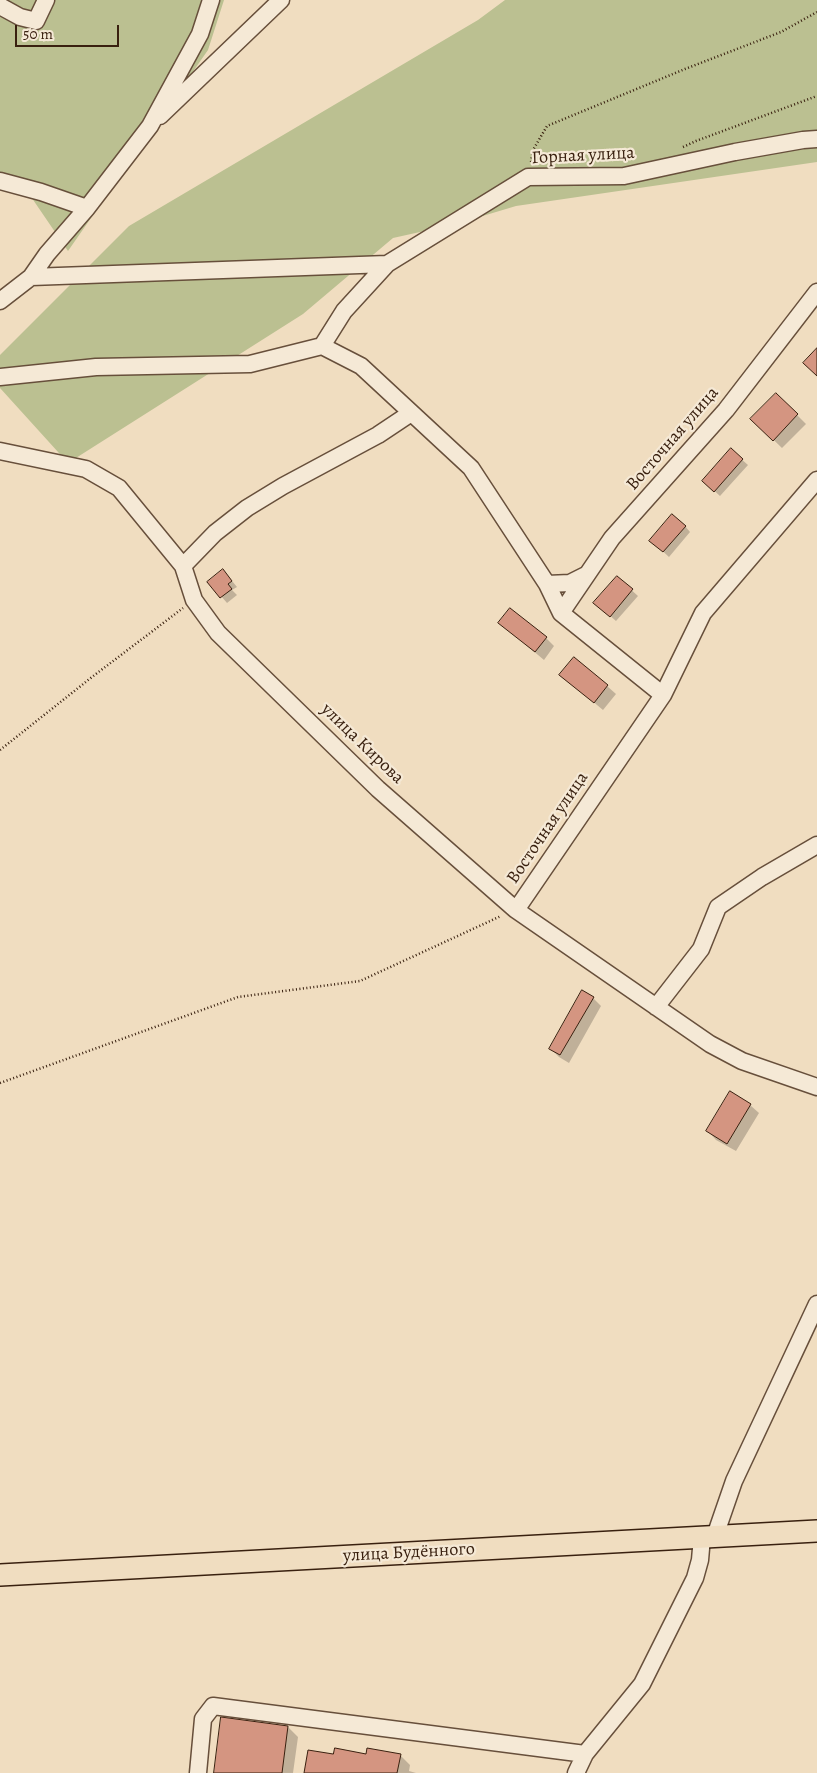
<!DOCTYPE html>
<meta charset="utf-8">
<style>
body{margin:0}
#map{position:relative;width:817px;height:1773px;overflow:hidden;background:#f0ddc0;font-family:Alegreya,serif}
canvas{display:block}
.scale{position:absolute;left:15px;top:25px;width:104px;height:22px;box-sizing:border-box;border:2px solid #39200f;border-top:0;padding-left:6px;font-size:15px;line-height:18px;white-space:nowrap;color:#39200f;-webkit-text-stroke:4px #f5e9d6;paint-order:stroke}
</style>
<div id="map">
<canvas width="817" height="1773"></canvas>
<div class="scale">50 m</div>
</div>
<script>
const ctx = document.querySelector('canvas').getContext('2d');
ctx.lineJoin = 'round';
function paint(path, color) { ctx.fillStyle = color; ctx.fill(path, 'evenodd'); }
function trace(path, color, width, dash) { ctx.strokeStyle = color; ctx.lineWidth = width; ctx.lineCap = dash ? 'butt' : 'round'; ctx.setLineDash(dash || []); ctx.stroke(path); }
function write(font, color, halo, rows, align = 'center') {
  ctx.font = font + ' Alegreya,serif'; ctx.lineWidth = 4.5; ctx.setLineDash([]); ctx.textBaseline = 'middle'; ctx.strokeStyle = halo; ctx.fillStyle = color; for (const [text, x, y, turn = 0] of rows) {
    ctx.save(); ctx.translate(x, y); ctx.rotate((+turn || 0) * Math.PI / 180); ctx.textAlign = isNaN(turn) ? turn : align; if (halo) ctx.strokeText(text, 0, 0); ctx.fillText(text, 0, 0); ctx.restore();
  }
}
paint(new Path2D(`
 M0 0H224L208 50 68 251 25 188 0 178Z
 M505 0H817V162L516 206 456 224 393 238 303 314 68 463 0 388V355L129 226 478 20Z`), '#bbc091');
paint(new Path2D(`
 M776 394 806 424 782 448 752 419Z
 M731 450 748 465 720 496 709 486Z
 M685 526 690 532 669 557 657 546Z
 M228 576 237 587 232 590 237 595 227 603 209 582Z
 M617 577 638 596 616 621 601 608Z
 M500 623 546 638 554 646 544 660Z
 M561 675 607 686 616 694 603 710Z
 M593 998 601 1006 569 1063 559 1057 550 1048Z
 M750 1105 759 1113 736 1151 716 1140 708 1131Z
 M288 1727 298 1737 293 1773H215Z
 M367 1755H400L410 1765 409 1771 416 1773H305L334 1756Z`), '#0003');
const building = new Path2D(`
 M817 348V376L803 363Z
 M776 393 798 414 773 441 750 419Z
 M731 448 743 459 714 492 702 481Z
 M672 514 686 526 663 552 649 541Z
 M223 569 232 581 228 584 232 589 220 598 207 582Z
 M617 576 633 589 610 617 593 603Z
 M510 608 547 637 535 652 498 623Z
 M574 657 608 685 594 703 559 675Z
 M582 990 594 997 560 1055 549 1049Z
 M730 1091 751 1104 727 1144 706 1131Z
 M221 1717 288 1726 282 1773H214Z
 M335 1748 366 1754 367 1748 401 1754 397 1773H304L308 1750 333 1754Z`);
paint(building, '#d49581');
trace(building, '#39200f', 1);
const minor = new Path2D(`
 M0 6 20 17 36 21 46 0
 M160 116 281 0
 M0 181 41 192 87 208
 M31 277 387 264
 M0 301 31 277 47 254 87 208 150 126 200 34 211 0
 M322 346 344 311 387 264 528 177 624 176 735 152 803 140 817 139
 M322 346 361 366 471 468 547 584 561 613 663 695
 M0 377 96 367 250 364 322 346
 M0 451 86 469 119 488 183 566 194 600 218 633 378 789 516 910 710 1044 742 1061 817 1087
 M183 566 215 533 247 508 283 486 378 435 411 413
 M547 584 570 583 586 575
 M561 613 612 538 726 410 817 292
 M516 910 663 695 703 613 817 480
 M656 1007 701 949 718 907 762 877 817 845
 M715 1536 734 1481 817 1304
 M198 1773 203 1719 213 1706 585 1754
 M576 1773 585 1754 642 1684 695 1578 700 1560 702 1537`);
const major = new Path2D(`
 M0 1575 817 1531`);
trace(minor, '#674f3b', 19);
trace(major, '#39200f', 24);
trace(new Path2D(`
 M683 147 696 141 817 96
 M531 162 533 150 547 126 685 69 781 32 817 12
 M0 750 92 677 183 608
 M0 1083 238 997 360 981 501 916`), '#39200f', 2.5, [1, 2.5]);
trace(minor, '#f5e9d6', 16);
trace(major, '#f0ddc0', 21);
write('18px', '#39200f', '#f5e9d6', [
 ["Горная улица",583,156,-3],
 ["Восточная улица",673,439,-49],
 ["улица Кирова",362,744,44],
 ["Восточная улица",548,828,-56],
 ["улица Будённого",409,1553,-3]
]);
</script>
